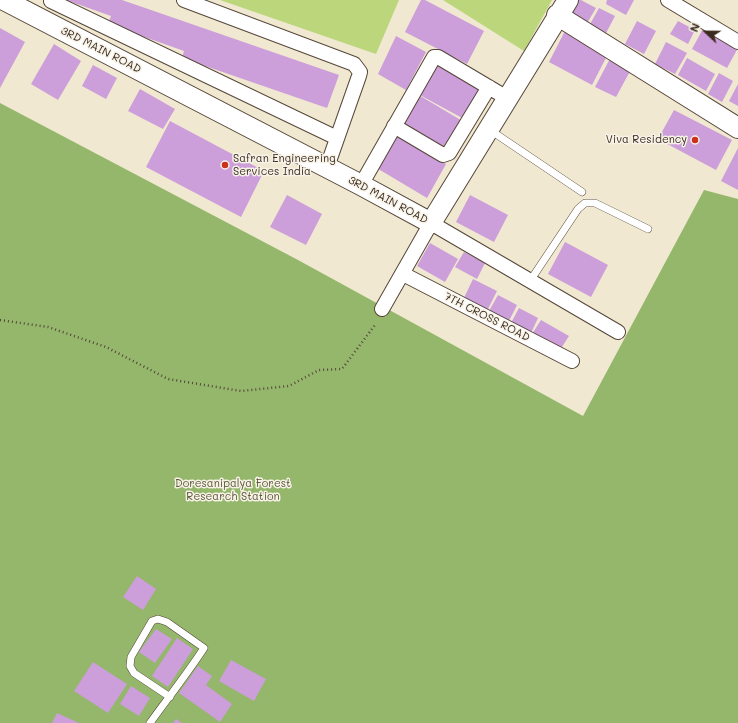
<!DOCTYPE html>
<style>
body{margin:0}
#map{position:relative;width:738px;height:723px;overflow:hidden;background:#f0e8d0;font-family:Mali,sans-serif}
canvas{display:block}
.north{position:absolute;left:686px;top:12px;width:40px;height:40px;-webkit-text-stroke:3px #f7f3e8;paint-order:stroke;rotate:292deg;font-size:11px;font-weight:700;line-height:16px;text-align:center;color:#3b2a1e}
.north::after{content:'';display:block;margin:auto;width:14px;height:18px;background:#3b2a1e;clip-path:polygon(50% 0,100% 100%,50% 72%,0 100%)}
</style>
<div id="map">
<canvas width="738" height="723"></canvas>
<div class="north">N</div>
</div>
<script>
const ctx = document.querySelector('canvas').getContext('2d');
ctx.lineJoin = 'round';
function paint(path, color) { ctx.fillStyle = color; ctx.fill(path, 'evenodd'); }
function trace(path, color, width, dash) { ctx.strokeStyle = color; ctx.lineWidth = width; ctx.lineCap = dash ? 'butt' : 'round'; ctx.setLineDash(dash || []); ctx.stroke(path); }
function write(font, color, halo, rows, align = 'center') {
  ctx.font = font + ' Mali,sans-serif'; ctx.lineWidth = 3; ctx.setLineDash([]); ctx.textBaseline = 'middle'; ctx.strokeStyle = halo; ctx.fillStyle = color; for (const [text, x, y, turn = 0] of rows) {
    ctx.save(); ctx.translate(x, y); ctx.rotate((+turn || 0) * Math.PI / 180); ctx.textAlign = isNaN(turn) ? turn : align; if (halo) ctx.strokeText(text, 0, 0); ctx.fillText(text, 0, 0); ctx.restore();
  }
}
paint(new Path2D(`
 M220 0H399L376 54Z
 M443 0H552L524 51Z`), '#bbd67b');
paint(new Path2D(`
 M0 103 298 260 583 416 704 190 738 199V723H0Z`), '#94b76b');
paint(new Path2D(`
 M66 0H122L339 75 327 108 182 58 184 51 108 24 111 16Z
 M421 0H425L484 31 467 64 405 32Z
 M576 0H581L596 8 586 25 568 15Z
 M607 0H634L626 15 606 4Z
 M599 8 615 16 605 35 589 26Z
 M637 21 656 31 644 54 625 44Z
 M678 21 695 30 688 44 670 34Z
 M704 27 738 48 727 68 692 49Z
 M0 28 25 42 0 88Z
 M566 29 609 52 592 85 549 62Z
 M396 36 426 52 406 90 378 74Z
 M666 42 687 53 675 74 655 64Z
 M54 44 81 61 58 100 31 84Z
 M613 53 634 64 616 97 595 87Z
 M687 58 715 74 706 91 678 75Z
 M437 60 483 86 464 119 418 94Z
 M93 65 117 78 106 99 82 86Z
 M719 73 733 81 722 102 708 94Z
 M738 84V106L729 101Z
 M140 89 175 109 163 129 128 111Z
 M417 94 464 122 447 152 399 125Z
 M674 110 732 140 716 170 658 139Z
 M170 121 264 171 241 217 146 167Z
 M395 134 446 164 427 198 375 167Z
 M738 148V190L721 181Z
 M287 195 322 214 306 245 270 227Z
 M470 195 508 215 494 242 456 222Z
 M565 242 608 265 591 297 548 274Z
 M430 243 458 259 445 282 417 266Z
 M464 252 485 263 477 279 455 267Z
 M473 279 497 291 487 311 463 300Z
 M498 295 517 305 509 321 489 311Z
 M519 308 538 318 531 333 511 323Z
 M541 320 569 336 560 350 532 334Z
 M137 576 156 589 143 610 123 597Z
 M156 629 172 639 155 663 139 652Z
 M177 638 193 649 168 687 152 676Z
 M231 660 266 679 254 701 219 681Z
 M93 662 127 684 108 713 74 691Z
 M198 666 212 676 206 685 232 704 220 722 179 693Z
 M131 686 150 698 139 716 120 704Z
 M57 713 79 723H52Z
 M176 719 182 723H173Z`), '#cc9eda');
const lane = new Path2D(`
 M490 130 582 192
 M530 281 578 209 585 203H595L648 229
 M150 723C168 698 187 674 204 648L167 622 158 619 152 621 131 657 130 666 134 673 170 697`);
const street = new Path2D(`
 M184 0 354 64 360 72 359 76 327 167
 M668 0 738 42
 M51 1 337 138
 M394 126 443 155 449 153 489 87
 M361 185 434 57H438L507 98
 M403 274 572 361
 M382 309 431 223 618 332`);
const secondary = new Path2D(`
 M4 0 361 185 431 223 568 0
 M557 15 738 128`);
trace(lane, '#564639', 8);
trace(street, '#564639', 16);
trace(secondary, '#564639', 22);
trace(new Path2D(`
 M0 320 48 327 106 347 168 379 241 391 289 386 319 370 342 369 375 325`), '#564639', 2.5, [1, 3]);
trace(lane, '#fff', 7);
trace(street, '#fff', 14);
trace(secondary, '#fff', 20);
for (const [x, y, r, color] of [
 [695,140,4,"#c8321e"],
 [225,165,4,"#c8321e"]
]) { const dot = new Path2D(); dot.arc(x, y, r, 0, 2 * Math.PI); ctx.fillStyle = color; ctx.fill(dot); trace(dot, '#f7f3e8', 1.5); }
write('11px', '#3b2a1e', '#f7f3e8', [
 ["3RD MAIN ROAD",101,50,27],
 ["3RD MAIN ROAD",388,200,28],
 ["7TH CROSS ROAD",487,317,27]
]);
write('11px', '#3b2a1e', '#f7f3e8', [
 ["Viva Residency",687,140],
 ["Safran Engineering",233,159,"left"],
 ["Services India",233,172,"left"]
], 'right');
write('11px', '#5b5535', '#f7f3e8', [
 ["Doresanipalya Forest",233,484],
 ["Research Station",233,497]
]);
</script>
